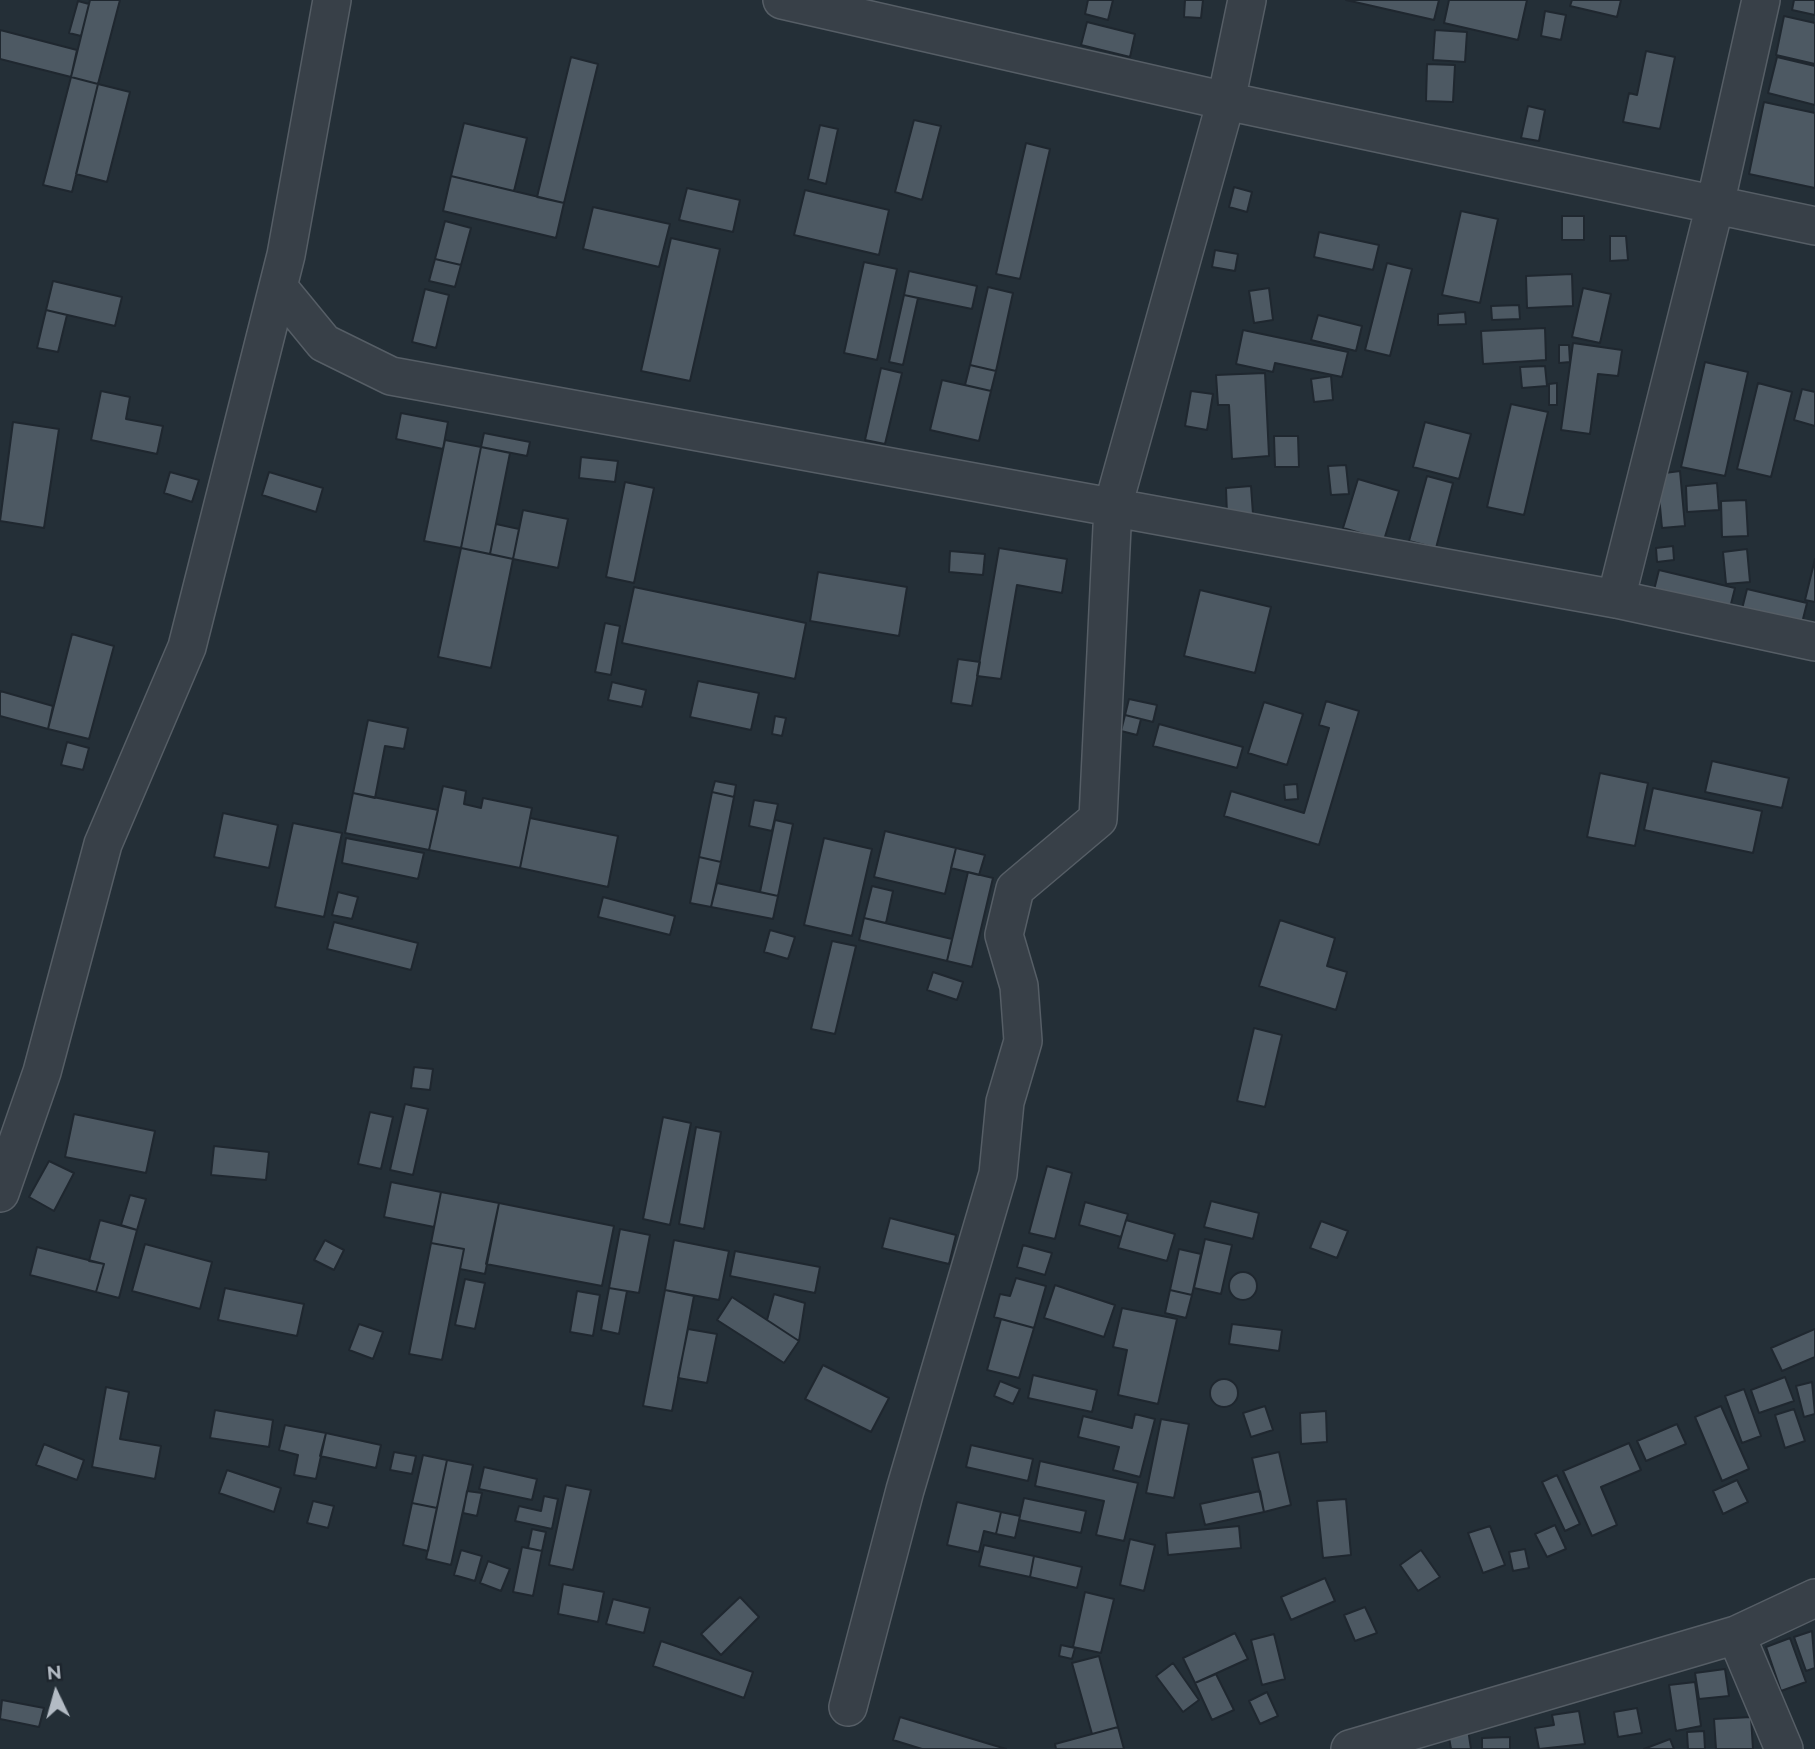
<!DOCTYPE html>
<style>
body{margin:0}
#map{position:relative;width:1815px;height:1749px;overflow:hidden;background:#242f37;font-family:Raleway,sans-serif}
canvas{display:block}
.north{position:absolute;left:21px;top:1658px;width:70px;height:70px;-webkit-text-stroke:5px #1d252d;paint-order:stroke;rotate:355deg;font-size:19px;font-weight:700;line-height:28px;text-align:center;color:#b3bbc4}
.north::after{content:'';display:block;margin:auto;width:24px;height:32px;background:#b3bbc4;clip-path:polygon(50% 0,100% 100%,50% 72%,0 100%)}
</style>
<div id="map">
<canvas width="1815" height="1749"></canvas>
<div class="north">N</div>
</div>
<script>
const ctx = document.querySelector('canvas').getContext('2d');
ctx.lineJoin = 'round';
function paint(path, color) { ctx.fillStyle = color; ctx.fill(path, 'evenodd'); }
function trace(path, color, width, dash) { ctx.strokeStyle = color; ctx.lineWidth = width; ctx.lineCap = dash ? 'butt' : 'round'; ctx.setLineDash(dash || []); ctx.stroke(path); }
const building = new Path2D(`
 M90 0H120L98 84 71 77Z
 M1088 0H1113L1108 20 1085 14Z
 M1185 0H1203L1201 18 1184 17Z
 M1346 0H1439L1434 20Z
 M1449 0H1527L1518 40 1444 23Z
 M1572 0H1621L1617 17 1570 6Z
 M1794 0H1815V15L1792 10Z
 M78 1 89 4 81 36 69 33Z
 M1545 11 1566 15 1561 40 1541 36Z
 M1784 16 1815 23V64L1776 55Z
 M1087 22 1135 34 1130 57 1081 45Z
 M0 30 77 50 71 77 0 59Z
 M1435 30 1467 32 1465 62 1433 60Z
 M1646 51 1675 57 1660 129 1623 122 1629 93 1637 95Z
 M571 57 598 64 564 203 537 197Z
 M1777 57 1815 66V105L1768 93Z
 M1427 64 1455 65 1453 102 1426 101Z
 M71 77 98 84 72 192 43 185Z
 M98 84 130 92 107 182 76 174Z
 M1764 102 1815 113V188L1749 174Z
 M1528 106 1545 110 1539 141 1521 138Z
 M914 120 941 126 922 200 895 192Z
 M464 123 527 138 514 191 451 176Z
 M820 125 838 129 826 184 808 179Z
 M1026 143 1050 149 1020 279 996 274Z
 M451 176 564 203 556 238 443 211Z
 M1234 187 1252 192 1247 212 1229 207Z
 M687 188 740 200 733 232 679 220Z
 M805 190 889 210 879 255 794 235Z
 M593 207 670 224 659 267 583 249Z
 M1461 211 1498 219 1480 303 1442 295Z
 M1562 216H1584V240H1562Z
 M445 221 471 228 461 265 435 259Z
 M1319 232 1379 245 1373 270 1314 257Z
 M1610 236H1626L1628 260 1610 261Z
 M671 238 720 249 690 381 641 371Z
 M1215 250 1238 254 1235 271 1212 267Z
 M435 259 461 265 455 287 429 281Z
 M864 262 897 269 877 360 844 353Z
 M1387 263 1412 269 1390 356 1365 350Z
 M909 271 977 286 972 309 904 295Z
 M1572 274 1573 306 1527 308 1526 276Z
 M53 281 122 297 115 326 46 310Z
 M988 287 1013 293 996 371 970 365Z
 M1269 288 1273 320 1254 323 1249 291Z
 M1583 288 1611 294 1600 343 1572 337Z
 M425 289 449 295 436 348 412 342Z
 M904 295 918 298 903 365 889 362Z
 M1519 305 1520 319 1492 320 1491 306Z
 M46 310 67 315 58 352 37 348Z
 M1465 312 1466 324 1438 325V314Z
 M1318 315 1362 326 1356 351 1311 340Z
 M1545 328 1546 360 1483 364 1481 331Z
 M1243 330 1348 352 1342 377 1275 363 1273 372 1236 364Z
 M1573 343 1622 350 1618 376 1598 374 1590 434 1561 430Z
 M1559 345H1569L1570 362 1559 363Z
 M1705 362 1748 372 1725 476 1681 467Z
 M970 365 996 371 991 391 965 385Z
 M1545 366 1547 386 1522 388 1520 367Z
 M881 368 902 373 885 444 865 440Z
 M1265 373 1269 456 1232 459 1229 405H1218L1216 375Z
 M1331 376 1333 400 1314 402 1311 379Z
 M942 380 991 391 979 441 930 430Z
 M1557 383V405H1549V384Z
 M1758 383 1792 392 1771 477 1737 469Z
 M1802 389 1815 392V426L1794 420Z
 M101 391 130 397 126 419 163 426 157 454 91 440Z
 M1191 391 1213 394 1207 430 1185 426Z
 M1511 404 1548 412 1524 515 1487 507Z
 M401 413 448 422 443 449 396 439Z
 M13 422 59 429 44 528 0 521Z
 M1425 422 1471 434 1459 479 1413 467Z
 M484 433 530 442 527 456 481 447Z
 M1274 436H1298L1299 467H1275Z
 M445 440 481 447 461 548 424 541Z
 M481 447 510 453 490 554 461 548Z
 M581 457 618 461 615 482 579 478Z
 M1346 465 1349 494 1331 495 1328 466Z
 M1680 471 1685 526 1662 528 1657 474Z
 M170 472 199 480 192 502 164 493Z
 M269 472 323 488 316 512 262 495Z
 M1427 476 1453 483 1436 548 1409 541Z
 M1358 479 1399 491 1384 540 1343 528Z
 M625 482 654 488 634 583 606 577Z
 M1717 483 1719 510 1687 512 1686 486Z
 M1251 486 1253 514 1227 515 1226 488Z
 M1746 500 1748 536 1722 537 1721 501Z
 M523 510 568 519 558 568 513 559Z
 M496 524 519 529 513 559 490 554Z
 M1673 546 1674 560 1657 562 1656 548Z
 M461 548 513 559 491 668 438 657Z
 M999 548 1067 559 1062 593 1017 585 1001 679 977 676Z
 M1747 549 1750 582 1726 584 1723 552Z
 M950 551 985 554 983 575 949 572Z
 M1815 559V602L1805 600Z
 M1659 570 1735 588 1728 616 1652 598Z
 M818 572 907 587 899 636 810 621Z
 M634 587 806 623 795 679 622 643Z
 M1747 589 1807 603 1801 627 1741 613Z
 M1200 590 1271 607 1255 673 1184 656Z
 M605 623 620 626 611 675 595 672Z
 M72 634 114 646 89 739 48 729Z
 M958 659 980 662 972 706 951 703Z
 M698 681 759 693 751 730 690 717Z
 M612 682 646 690 642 707 608 700Z
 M0 691 53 706 48 729 0 716Z
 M1129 699 1157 705 1153 722 1125 715Z
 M1326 701 1359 711 1319 845 1224 816 1231 791 1304 813 1329 728 1319 725Z
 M1264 702 1303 714 1287 765 1248 753Z
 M1125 715 1141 719 1137 735 1121 731Z
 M775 716 786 718 782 736 772 734Z
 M368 720 408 728 404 749 385 746 375 798 353 793Z
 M1159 724 1243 747 1237 768 1153 746Z
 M67 742 89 748 83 770 61 765Z
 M1712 761 1789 778 1782 808 1705 792Z
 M1600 773 1648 783 1635 846 1587 837Z
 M715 781 736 785 734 797 712 792Z
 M1297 784 1298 799 1285 800 1284 785Z
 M443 786 466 791 464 804 481 808 483 798 532 808 520 868 429 850Z
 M1653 788 1762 811 1753 853 1644 830Z
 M712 792 734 797 721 862 699 857Z
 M353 793 438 810 429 850 345 833Z
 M754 800 778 804 772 831 749 826Z
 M223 813 278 825 269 868 214 857Z
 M530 818 618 836 608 887 520 868Z
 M775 820 793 824 778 896 760 892Z
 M293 823 342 833 324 917 275 907Z
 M885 831 956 848 945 894 874 877Z
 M346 838 424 853 418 879 342 863Z
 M824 838 872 849 852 936 804 925Z
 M956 848 985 855 979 875 951 868Z
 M699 857 721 862 711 907 690 903Z
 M968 872 993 878 972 967 947 961Z
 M717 883 778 896 773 919 711 907Z
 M872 886 893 891 886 923 864 918Z
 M338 892 358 897 352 919 332 915Z
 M603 897 675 916 670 935 598 917Z
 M864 918 952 939 947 961 859 940Z
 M1280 920 1335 938 1327 966 1347 972 1336 1010 1259 986Z
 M334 922 418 943 411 970 327 949Z
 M770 930 795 937 788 959 764 952Z
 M832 941 856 946 835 1034 811 1029Z
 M933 972 963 982 957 1000 927 990Z
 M1254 1028 1282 1035 1265 1107 1237 1101Z
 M414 1067 433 1069 430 1090 411 1088Z
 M405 1104 428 1109 413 1175 390 1170Z
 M370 1112 393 1117 381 1169 358 1164Z
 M74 1114 155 1131 146 1173 65 1157Z
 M663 1117 691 1123 670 1225 643 1219Z
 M696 1127 721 1132 704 1229 679 1224Z
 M214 1146 269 1152 266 1180 211 1175Z
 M49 1161 74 1173 54 1211 29 1197Z
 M1047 1166 1072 1173 1055 1239 1029 1233Z
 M391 1182 441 1192 434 1227 384 1217Z
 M441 1192 499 1203 485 1274 460 1269 464 1249 431 1243Z
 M130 1195 146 1199 137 1230 121 1225Z
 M1211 1201 1259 1213 1253 1239 1204 1227Z
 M1085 1202 1128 1214 1121 1237 1079 1225Z
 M499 1203 614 1226 602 1286 486 1264Z
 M890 1218 956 1235 949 1264 882 1248Z
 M100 1220 137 1230 119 1298 96 1292 104 1264 89 1261Z
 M1126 1220 1175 1234 1167 1261 1118 1248Z
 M1321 1221 1348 1231 1337 1258 1310 1248Z
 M620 1229 650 1235 639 1293 609 1288Z
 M1205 1239 1232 1245 1221 1294 1194 1288Z
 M325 1240 344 1250 334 1270 314 1260Z
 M674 1240 729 1251 719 1300 665 1290Z
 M431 1243 464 1249 442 1360 409 1354Z
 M145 1244 212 1262 200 1309 132 1291Z
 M1023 1245 1052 1253 1045 1275 1017 1267Z
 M37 1247 104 1264 96 1292 30 1275Z
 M1179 1249 1201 1254 1192 1295 1170 1290Z
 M735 1251 820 1267 815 1293 730 1276Z
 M1229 1286a14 14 0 1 1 28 0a14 14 0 1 1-28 0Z
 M1016 1278 1046 1286 1034 1328 994 1317 1000 1294 1010 1296Z
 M465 1279 485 1283 475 1329 455 1325Z
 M1055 1285 1115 1305 1104 1337 1044 1318Z
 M225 1288 304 1304 297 1336 218 1320Z
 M609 1288 627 1291 619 1334 601 1330Z
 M665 1290 694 1296 672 1411 643 1406Z
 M1170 1290 1192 1295 1186 1318 1165 1313Z
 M577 1291 600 1295 593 1336 570 1332Z
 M774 1294 805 1303 799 1341 767 1320Z
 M732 1297 799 1341 784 1363 717 1320Z
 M1122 1308 1177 1319 1158 1404 1118 1395 1127 1350 1113 1347Z
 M1001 1319 1034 1328 1019 1378 987 1370Z
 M359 1324 383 1332 373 1359 349 1350Z
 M1232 1324 1282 1330 1279 1351 1229 1344Z
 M688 1329 717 1334 707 1383 678 1378Z
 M1815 1329V1357L1782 1371 1771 1348Z
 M823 1365 889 1398 871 1432 805 1399Z
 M1033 1375 1097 1390 1092 1412 1028 1398Z
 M1785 1377 1794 1401 1759 1413 1751 1390Z
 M1210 1393a14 14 0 1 1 28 0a14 14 0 1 1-28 0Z
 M1000 1381 1020 1389 1013 1404 994 1396Z
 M1812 1382 1815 1414 1804 1417 1796 1386Z
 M106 1387 129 1392 120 1439 161 1446 155 1479 92 1467Z
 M1744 1389 1761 1436 1742 1443 1725 1396Z
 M1265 1406 1273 1430 1251 1437 1243 1413Z
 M1721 1406 1749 1469 1722 1481 1695 1417Z
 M1794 1409 1805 1441 1785 1448 1775 1415Z
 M215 1410 273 1420 269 1447 210 1438Z
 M1326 1411 1327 1442 1301 1444 1300 1413Z
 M1135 1414 1155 1419 1140 1477 1113 1470 1119 1447 1078 1437 1083 1416 1132 1428Z
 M1161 1419 1189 1424 1174 1498 1146 1493Z
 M1677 1424 1686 1444 1646 1461 1637 1441Z
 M285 1425 326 1433 316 1479 294 1475 298 1455 279 1450Z
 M326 1433 381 1445 376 1468 320 1456Z
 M1629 1443 1641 1470 1601 1487 1617 1525 1592 1536 1563 1471Z
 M44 1444 84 1460 77 1480 36 1465Z
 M971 1445 1033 1459 1028 1481 966 1467Z
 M394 1452 416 1456 412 1474 390 1470Z
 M1279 1452 1291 1505 1264 1512 1252 1458Z
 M423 1455 447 1460 437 1508 412 1503Z
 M447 1460 473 1465 451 1565 426 1559Z
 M1040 1461 1138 1483 1124 1541 1096 1535 1104 1501 1035 1486Z
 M484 1467 537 1479 532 1500 479 1489Z
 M227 1470 281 1488 274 1512 219 1493Z
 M1557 1475 1580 1524 1565 1531 1542 1482Z
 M1737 1480 1748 1502 1723 1514 1713 1491Z
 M566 1485 591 1490 573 1570 549 1565Z
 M467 1491 482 1493 477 1516 463 1513Z
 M1260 1491 1264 1512 1205 1525 1200 1504Z
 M544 1496 558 1499 552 1529 515 1521 519 1506 541 1511Z
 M1024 1498 1086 1511 1081 1533 1019 1520Z
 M1346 1499 1351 1555 1323 1558 1317 1501Z
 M313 1501 334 1506 328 1528 307 1523Z
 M957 1502 1001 1512 996 1534 984 1531 979 1552 947 1545Z
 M412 1503 437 1508 428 1551 403 1545Z
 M1001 1512 1020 1516 1015 1538 996 1534Z
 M1555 1525 1566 1549 1547 1557 1535 1534Z
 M1239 1526 1241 1548 1168 1555 1166 1533Z
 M1490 1526 1505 1565 1483 1573 1468 1533Z
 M532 1529 546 1532 542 1551 528 1548Z
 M1130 1539 1155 1545 1144 1591 1120 1585Z
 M984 1545 1034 1556 1030 1577 979 1566Z
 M522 1547 542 1551 533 1596 513 1592Z
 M1525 1549 1529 1568 1513 1571 1509 1552Z
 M461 1550 482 1556 475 1581 454 1575Z
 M1421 1550 1440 1577 1418 1591 1400 1565Z
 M1034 1556 1082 1567 1077 1588 1030 1577Z
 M488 1561 510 1569 501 1591 480 1583Z
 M1325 1578 1335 1601 1291 1620 1281 1597Z
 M563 1584 604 1592 598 1622 558 1614Z
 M1085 1592 1114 1599 1101 1653 1073 1647Z
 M740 1597 759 1617 721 1655 701 1634Z
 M613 1599 650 1608 644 1633 606 1624Z
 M1365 1607 1377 1633 1355 1641 1344 1615Z
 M1812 1631 1815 1668 1806 1671 1794 1637Z
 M1235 1633 1248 1659 1195 1683 1183 1658Z
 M1274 1634 1285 1679 1262 1685 1251 1640Z
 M1790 1638 1806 1682 1781 1691 1766 1647Z
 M661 1641 753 1672 744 1698 653 1666Z
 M1061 1645 1075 1648 1072 1659 1059 1656Z
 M1099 1656 1118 1727 1092 1734 1072 1663Z
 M1173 1663 1199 1700 1183 1712 1156 1676Z
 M1725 1669 1729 1696 1699 1699 1695 1673Z
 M1216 1674 1234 1710 1212 1720 1195 1683Z
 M1695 1682 1701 1726 1676 1731 1669 1685Z
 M1267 1692 1278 1716 1260 1724 1249 1701Z
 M2 1700 44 1708 39 1727 0 1719Z
 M1637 1708 1642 1733 1618 1737 1614 1712Z
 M1579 1711 1585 1744 1539 1749 1535 1728 1554 1725 1552 1715Z
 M900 1717 1006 1749H922L893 1740Z
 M1751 1717 1753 1749H1716L1714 1719Z
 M1118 1727 1124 1749H1056L1055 1744Z
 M1468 1729 1471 1749H1451L1448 1732Z
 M1704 1731 1705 1749H1688L1687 1732Z
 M1510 1737V1749H1482V1738Z
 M1670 1739 1674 1749H1644Z`);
paint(building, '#4d5963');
trace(building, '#1f272f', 2);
const street = new Path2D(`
 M782 0 1226 101 1815 226
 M278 287 324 343 391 376 1616 599 1815 642
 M1616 599 1715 205 1761 0
 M0 1193 42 1072 103 844 187 647 286 255 332 0
 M1736 1635 1784 1749
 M848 1707 905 1490 998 1174 1005 1102 1023 1041 1019 986 1004 935 1015 889 1098 819 1113 506 1226 101 1247 0
 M1350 1749 1736 1635 1815 1598`);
trace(street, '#565e66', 40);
trace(street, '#384048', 37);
</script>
